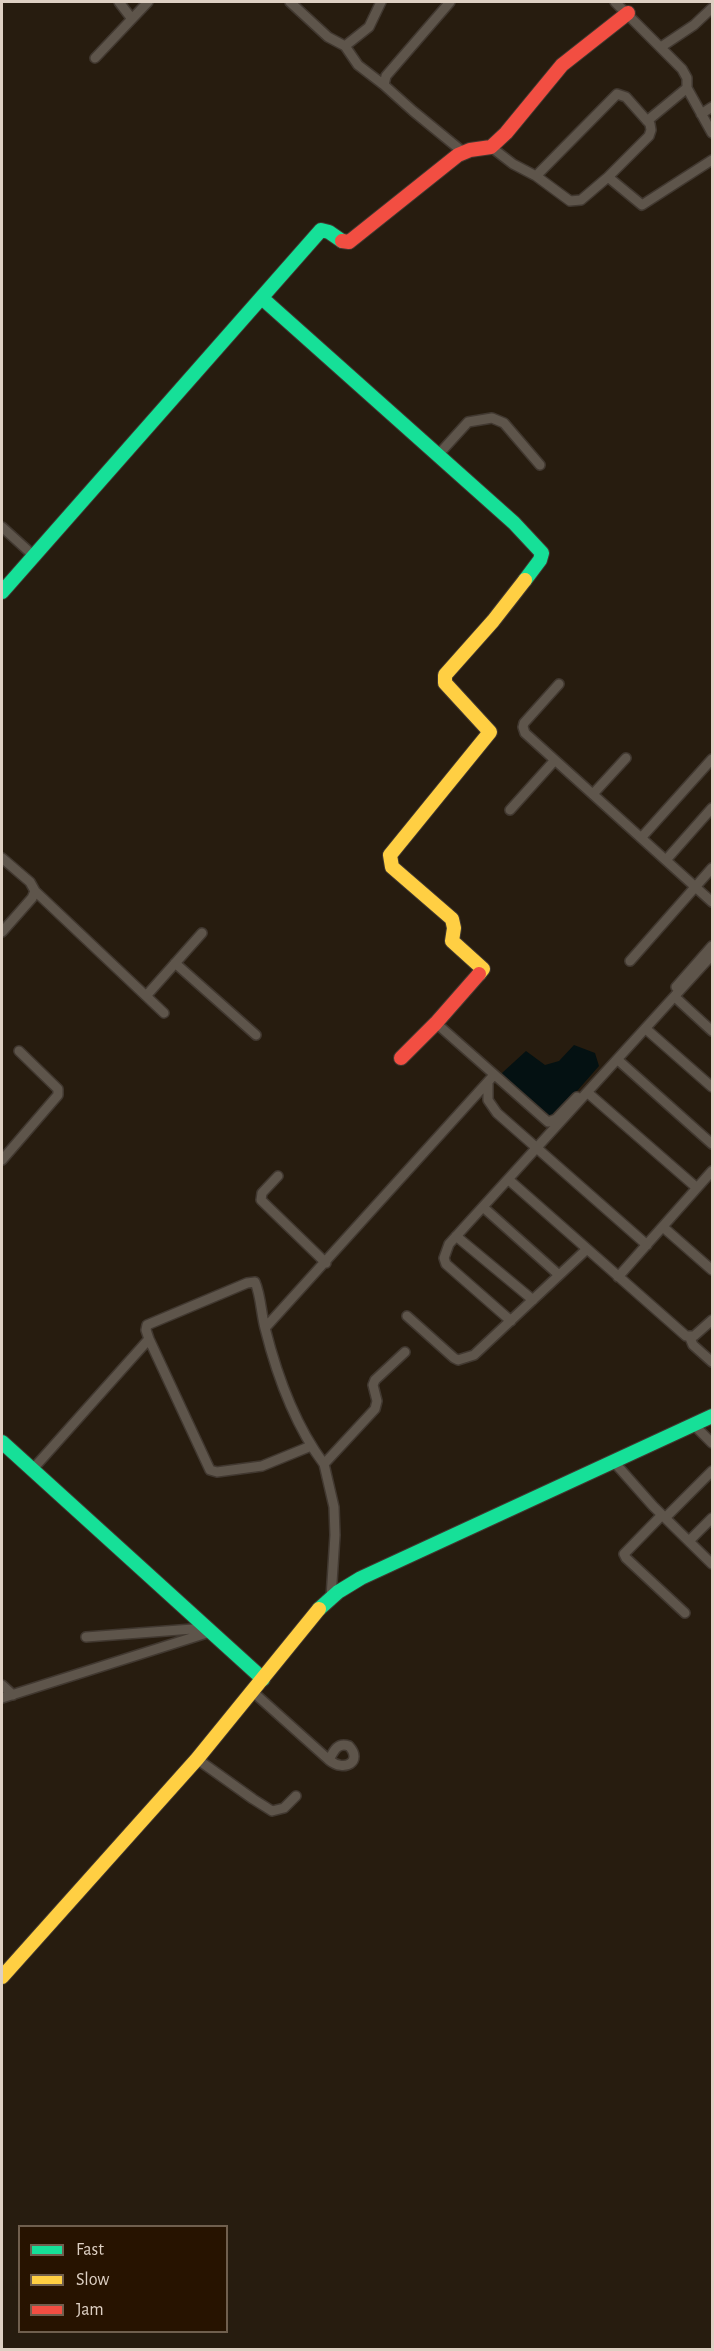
<!DOCTYPE html>
<style>
body{margin:0}
#map{position:relative;width:714px;height:2351px;overflow:hidden;background:#271c0f;font-family:"Alegreya Sans",sans-serif}
canvas{display:block}
.frame{position:absolute;inset:0;border:3px solid #ded0c3;pointer-events:none}
.legend{position:absolute;left:18px;top:2225px;width:210px;height:108px;box-sizing:border-box;background:#271300;border:2px solid #705f4e;margin:0;padding:8px 10px;list-style:none;font-size:18px;color:#ded0c3}
.legend li{display:flex;align-items:center;gap:12px;height:30px}
.legend b{width:30px;border:2px solid #705f4e}
</style>
<div id="map">
<canvas width="714" height="2351"></canvas>
<div class="frame"></div>
<ul class="legend">
<li><b style="height:8px;background:#16e098"></b>Fast</li>
<li><b style="height:8px;background:#ffcf43"></b>Slow</li>
<li><b style="height:8px;background:#f24e42"></b>Jam</li>
</ul>
</div>
<script>
const ctx = document.querySelector('canvas').getContext('2d');
ctx.lineJoin = 'round';
function paint(path, color) { ctx.fillStyle = color; ctx.fill(path, 'evenodd'); }
function trace(path, color, width, dash) { ctx.strokeStyle = color; ctx.lineWidth = width; ctx.lineCap = dash ? 'butt' : 'round'; ctx.setLineDash(dash || []); ctx.stroke(path); }
paint(new Path2D(`
 M574 1045 595 1053 599 1066 556 1115H540L504 1083 502 1073 526 1051 545 1065 559 1061Z`), '#041112');
const street = new Path2D(`
 M119 2 132 19
 M290 2 328 37 345 46 358 65 384 85
 M450 2 386 76 384 85 413 111 463 152
 M615 2 682 69 687 78V88L712 133
 M345 46 369 27 381 2
 M661 47 694 25 712 8
 M95 58 148 2
 M701 114 712 107
 M647 121 687 88
 M491 147 513 164 536 176 570 201 581 200 608 177 649 136 651 130 650 124 626 97 617 94 536 176
 M608 177 642 205 712 160
 M438 455 468 422 492 418 504 423 540 465
 M2 527 34 556
 M559 684 524 723 523 727 525 733 712 902
 M593 794 626 758
 M510 810 555 760
 M641 838 712 759
 M2 858 30 882 35 891 32 898 2 932
 M666 860 712 808
 M35 891 164 1013
 M630 961 712 868
 M175 963 256 1035
 M676 987 712 946
 M146 996 202 933
 M675 997 712 1031
 M436 1023 548 1122 556 1119 577 1097
 M646 1029 712 1087
 M618 1060 712 1144
 M488 1082V1100L497 1113 647 1245
 M588 1093 697 1188
 M2 1160 58 1095V1089L19 1051
 M278 1176 262 1193 261 1200 326 1263
 M509 1180 686 1336H694L712 1320
 M483 1207 559 1275
 M663 1227 712 1270
 M456 1236 533 1300
 M618 1277 712 1171
 M407 1316 454 1358 458 1360 474 1355 587 1249
 M511 1321 446 1264 444 1258 449 1244 712 955
 M265 1328 494 1075
 M690 1338 693 1345 712 1362
 M694 1425 712 1443
 M311 1446 262 1466 217 1472 210 1470 149 1339 146 1330 147 1325 247 1283 255 1282C261 1296 261 1313 265 1328 277 1376 294 1424 324 1464
 M614 1462 653 1506 712 1564
 M32 1470 149 1339
 M662 1515 624 1554 626 1558 685 1613
 M665 1518 712 1471
 M689 1541 712 1518
 M331 1598 335 1535 334 1507 324 1464 375 1409 377 1401 373 1385 375 1380 405 1352
 M86 1637 206 1628
 M2 1685 13 1695
 M252 1691 329 1760C345 1773 363 1761 349 1746 338 1742 334 1750 329 1760
 M2 1698 210 1632
 M197 1759 253 1799 272 1811 284 1808 296 1796`);
const fast = new Path2D(`
 M263 299 514 523 542 553 540 560 525 580
 M2 592 321 230 329 232 342 241
 M2 1442 263 1679
 M319 1609 338 1592 361 1578 712 1416`);
const slow = new Path2D(`
 M479 974 483 969 452 941 454 928 452 919 392 867 390 855 490 732 445 683V675L493 621 525 580
 M2 1977 197 1759 319 1609`);
const jam = new Path2D(`
 M342 241 349 242 458 155 470 150 491 147 506 133 562 65 628 13
 M401 1058 436 1023 479 974`);
trace(street, '#413830', 12);
trace(fast, '#413830', 16);
trace(slow, '#413830', 16);
trace(jam, '#413830', 16);
trace(street, '#5e554b', 9);
trace(fast, '#16e098', 14);
trace(slow, '#ffcf43', 14);
trace(jam, '#f24e42', 14);
</script>
